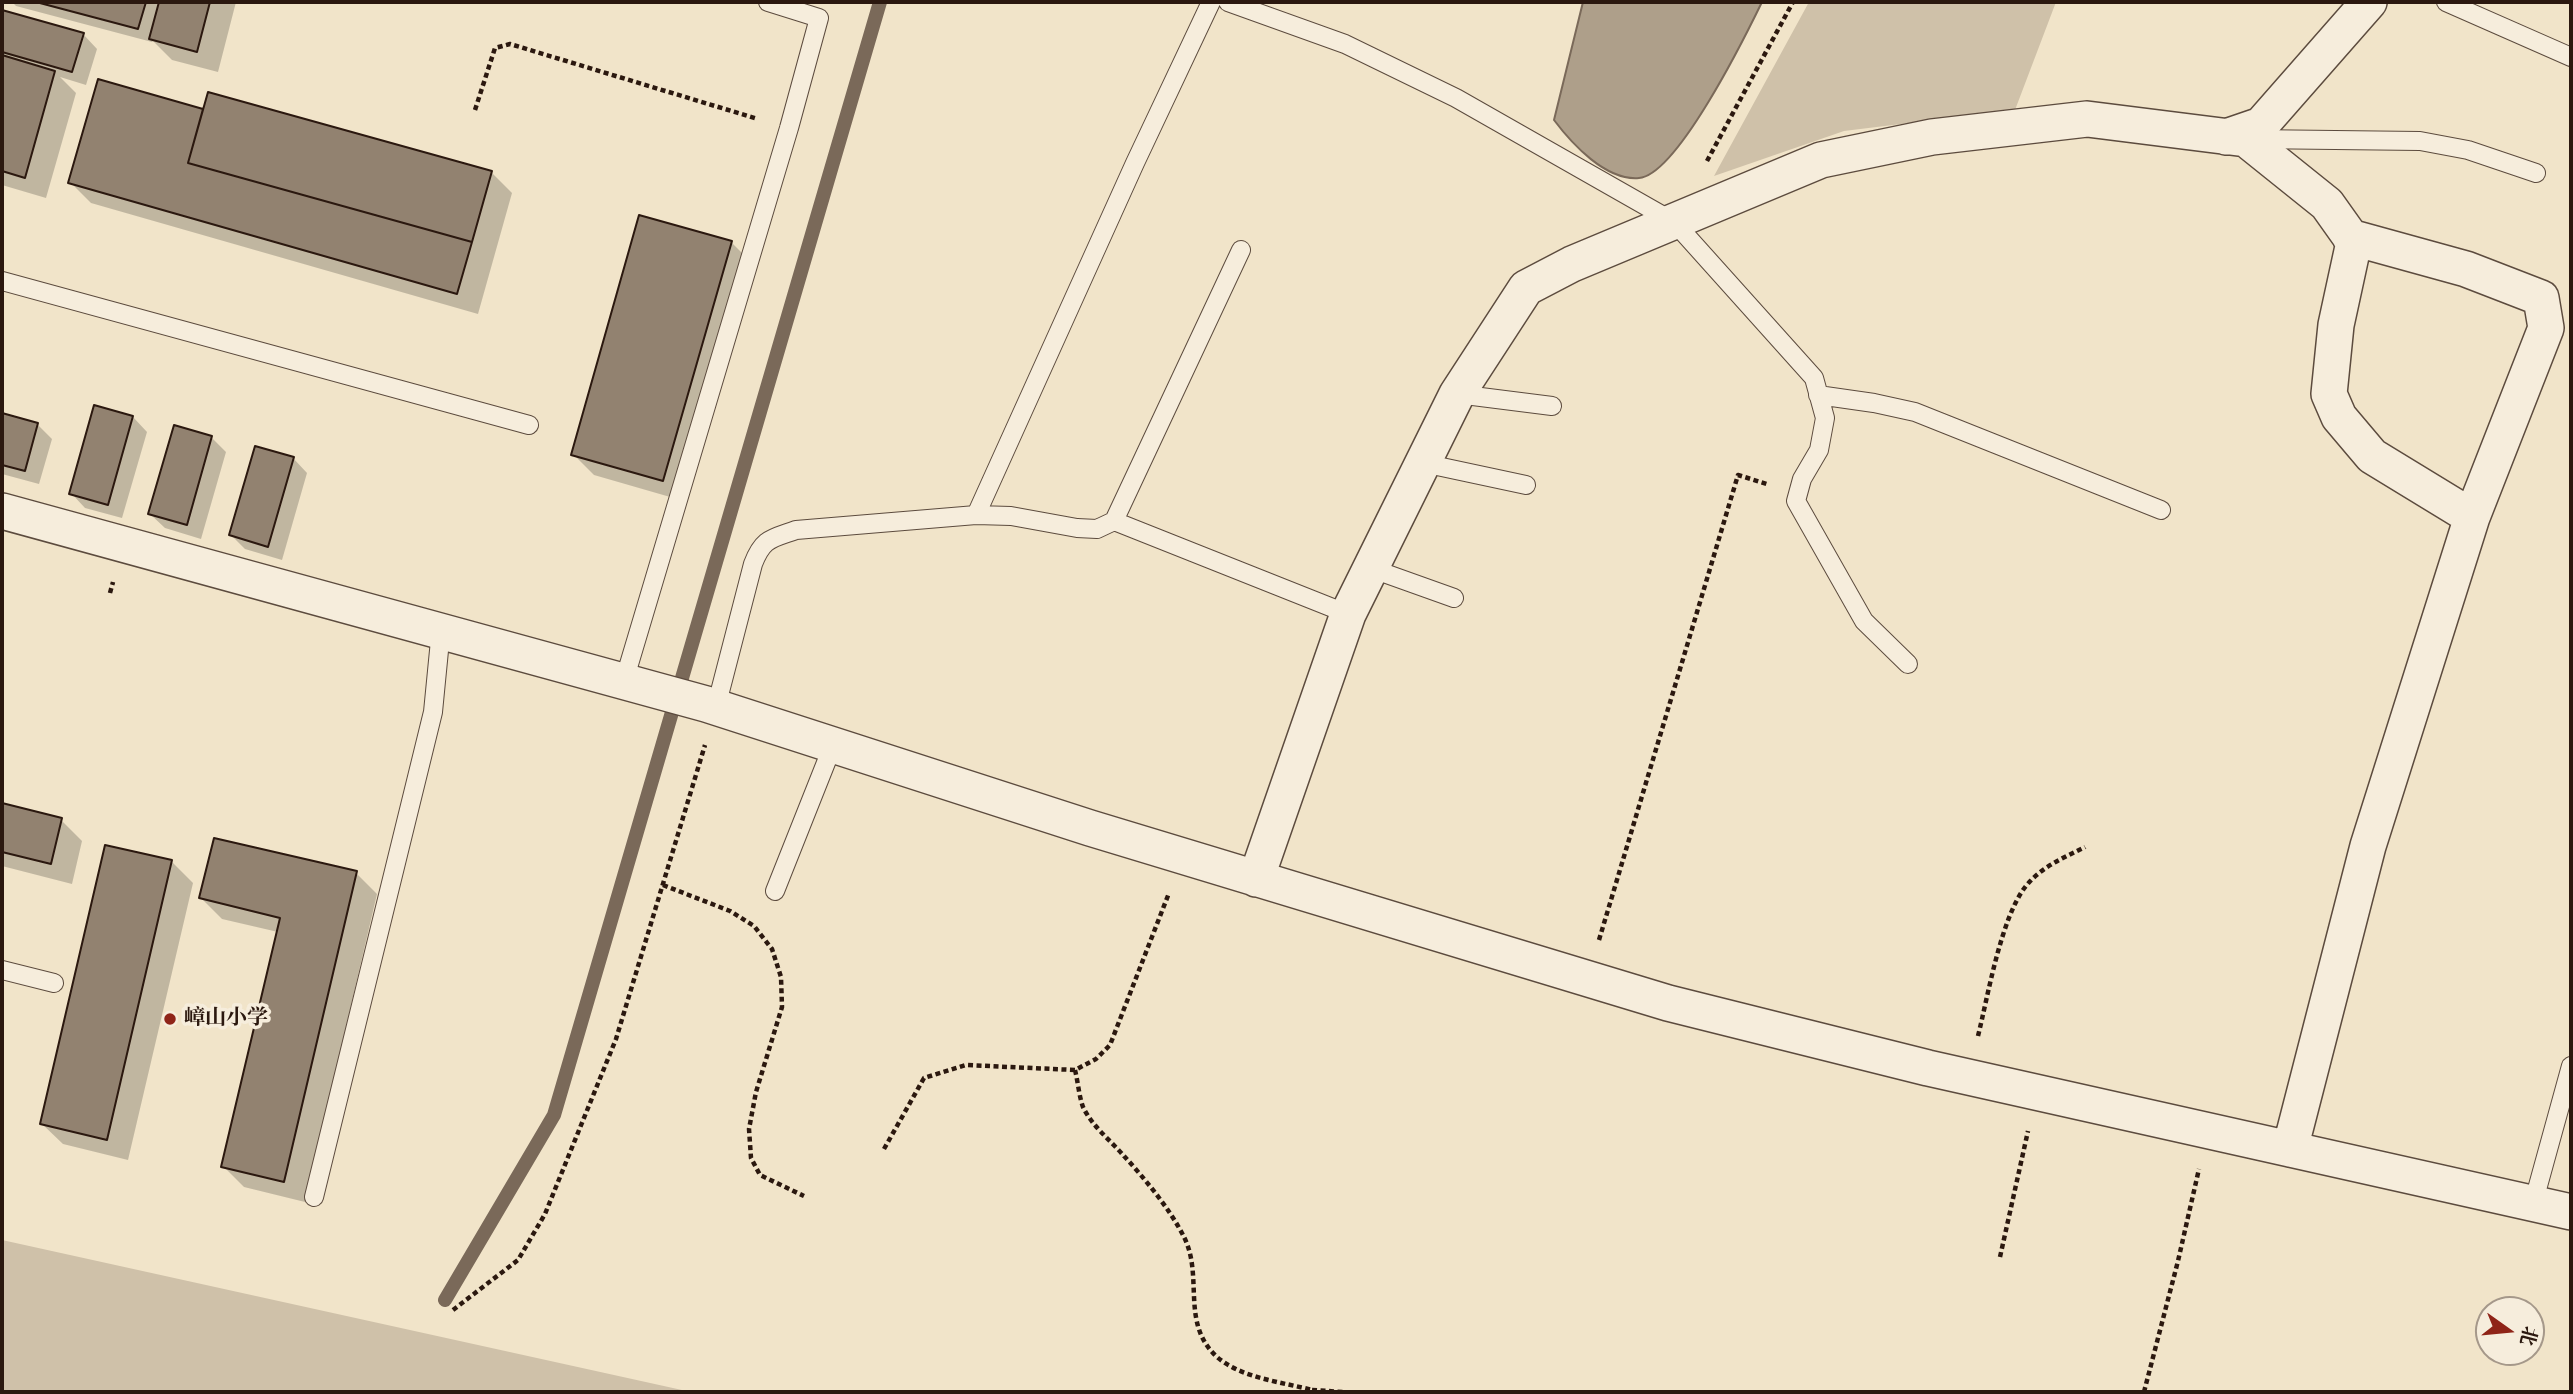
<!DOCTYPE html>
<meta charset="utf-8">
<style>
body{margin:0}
#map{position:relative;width:2573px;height:1394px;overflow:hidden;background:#f1e4c9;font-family:"IM FELL French Canon","Noto Serif SC",serif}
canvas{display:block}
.frame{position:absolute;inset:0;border:4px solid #2b180f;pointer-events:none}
.north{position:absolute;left:2475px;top:1296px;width:70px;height:70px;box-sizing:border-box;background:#f6eddc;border:2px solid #a5988a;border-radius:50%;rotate:105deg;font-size:19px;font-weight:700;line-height:28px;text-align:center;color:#2b180f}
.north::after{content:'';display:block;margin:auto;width:24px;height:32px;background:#8f2418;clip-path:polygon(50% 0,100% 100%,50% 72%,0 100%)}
</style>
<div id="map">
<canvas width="2573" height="1394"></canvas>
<div class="frame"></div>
<div class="north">北</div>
</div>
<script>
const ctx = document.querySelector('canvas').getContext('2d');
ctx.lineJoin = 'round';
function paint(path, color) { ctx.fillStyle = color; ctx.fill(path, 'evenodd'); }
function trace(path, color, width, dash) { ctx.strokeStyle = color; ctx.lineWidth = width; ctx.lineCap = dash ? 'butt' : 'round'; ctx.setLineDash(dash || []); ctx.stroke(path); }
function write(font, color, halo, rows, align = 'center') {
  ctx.font = font + ' "IM FELL French Canon","Noto Serif SC",serif'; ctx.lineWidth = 7; ctx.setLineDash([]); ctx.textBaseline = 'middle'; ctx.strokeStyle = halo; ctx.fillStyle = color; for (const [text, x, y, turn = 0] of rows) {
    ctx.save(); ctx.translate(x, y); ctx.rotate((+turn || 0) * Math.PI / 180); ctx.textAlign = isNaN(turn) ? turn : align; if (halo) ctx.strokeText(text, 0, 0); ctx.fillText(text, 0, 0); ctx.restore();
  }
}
paint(new Path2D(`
 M1809 2H2056L2015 110 1844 131 1714 176Z
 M2 1240 691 1392H2Z`), '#cfc1a9');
const water = new Path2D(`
 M1583 2H1762C1745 37 1677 175 1639 178 1606 181 1572 144 1554 120Z`);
paint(water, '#ae9f8a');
trace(water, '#7a6959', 2);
paint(new Path2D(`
 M12 2H236L218 72 172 60 153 41 152 42 16 6Z
 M2 12 83 34 97 49 86 85 60 77 76 93 46 198 2 185Z
 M100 81 205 111 491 172 512 193 478 314 91 203 70 182Z
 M731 242 752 263 684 501 594 475 573 454Z
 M2 414 37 424 52 439 39 484 2 474Z
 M133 417 147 432 122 518 85 508 71 493Z
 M211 437 226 452 201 539 165 528 150 514Z
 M293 458 307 473 282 560 245 549 231 535Z
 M2 805 61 820 82 841 72 884 2 866Z
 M172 862 193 883 128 1160 63 1144 41 1123Z
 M356 873 377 894 305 1202 244 1187 223 1166 278 932 222 919 201 898Z`), '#0003');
trace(new Path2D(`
 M445 1300 554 1115 880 2`), '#7a6959', 14);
const building = new Path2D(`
 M36 2H146L138 29Z
 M159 2H210L197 52 149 39Z
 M2 10 84 33 72 72 2 52Z
 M2 55 55 71 25 178 2 171Z
 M98 79 203 109 188 163 472 242 457 294 68 183Z
 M208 92 492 171 472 242 188 163Z
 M639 215 732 241 663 481 571 455Z
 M94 405 133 416 108 505 69 494Z
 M2 413 38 423 25 471 2 465Z
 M174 425 212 436 187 525 148 514Z
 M255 446 294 457 268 547 229 535Z
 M2 803 62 818 51 864 2 852Z
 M214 838 357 871 284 1182 221 1167 280 918 199 898Z
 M105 845 172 860 107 1140 40 1124Z`);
paint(building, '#928270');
trace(building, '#2b180f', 2);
const service = new Path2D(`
 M1228 2 1345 44 1456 98 1674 222 1814 378 1825 418 1819 450 1802 479 1796 501 1864 621 1908 664
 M2446 2 2571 57
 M2250 139 2420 141 2468 150 2536 173
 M2 281 529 425
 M1457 394 1552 406
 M1818 395 1874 403 1915 412 2161 510
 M1423 463 1526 485
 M976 515 1135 163 1211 2
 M1114 521 1348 614
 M1370 568 1454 598
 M624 681 789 128 819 18 768 2
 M716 707 753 564C763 538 771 539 796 530L976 515 1011 516 1077 528 1097 529 1114 521 1241 250
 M775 891 833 745
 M2 970 54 983
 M314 1197 433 712 441 630
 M2533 1204 2571 1066`);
const minor = new Path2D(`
 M2226 137 2261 125 2369 2
 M2350 237 2466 269 2541 298 2546 328 2472 517
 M2 511 706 704 1090 828 1668 1003 1928 1068 2571 1212
 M1256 879 1348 614 1457 394 1526 288 1572 264 1821 160 1932 137 2087 119 2246 139 2327 204 2354 242 2336 325 2329 394 2339 417 2372 456 2472 517 2368 846 2290 1149`);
trace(service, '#5c4b3e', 20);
trace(minor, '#5c4b3e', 38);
trace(new Path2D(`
 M475 110 495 48 510 44 758 119
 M1707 161 1793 2
 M110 593 113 582
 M663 885 730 911 754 926 772 949 781 977 782 1007 756 1092 749 1129 751 1158 760 1175 804 1196
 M1599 940 1738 475 1767 484
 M1978 1036C1988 996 2001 917 2026 886 2041 867 2063 858 2085 847
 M1075 1070C1078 1082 1079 1096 1083 1107 1092 1126 1110 1140 1124 1156 1145 1179 1170 1209 1184 1237 1204 1277 1180 1323 1217 1357 1241 1378 1282 1382 1312 1390
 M884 1149 924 1078 966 1065 1075 1070 1096 1059 1110 1045 1169 893
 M2000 1257 2028 1131
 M453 1310 518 1260 545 1214 616 1039 705 745
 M1312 1390 1343 1392
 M2144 1392 2178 1261 2199 1169`), '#2b180f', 4.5, [5, 3.5]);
trace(service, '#f6eddc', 18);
trace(minor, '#f6eddc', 35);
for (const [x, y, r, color] of [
 [170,1019,7,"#8f2418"]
]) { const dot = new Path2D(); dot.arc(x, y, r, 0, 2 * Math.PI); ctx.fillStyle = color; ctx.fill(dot); trace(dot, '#f6eddc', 2.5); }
write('bold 21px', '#2b180f', '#f6eddc', [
 ["嶂山小学",184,1019]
], 'left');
</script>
